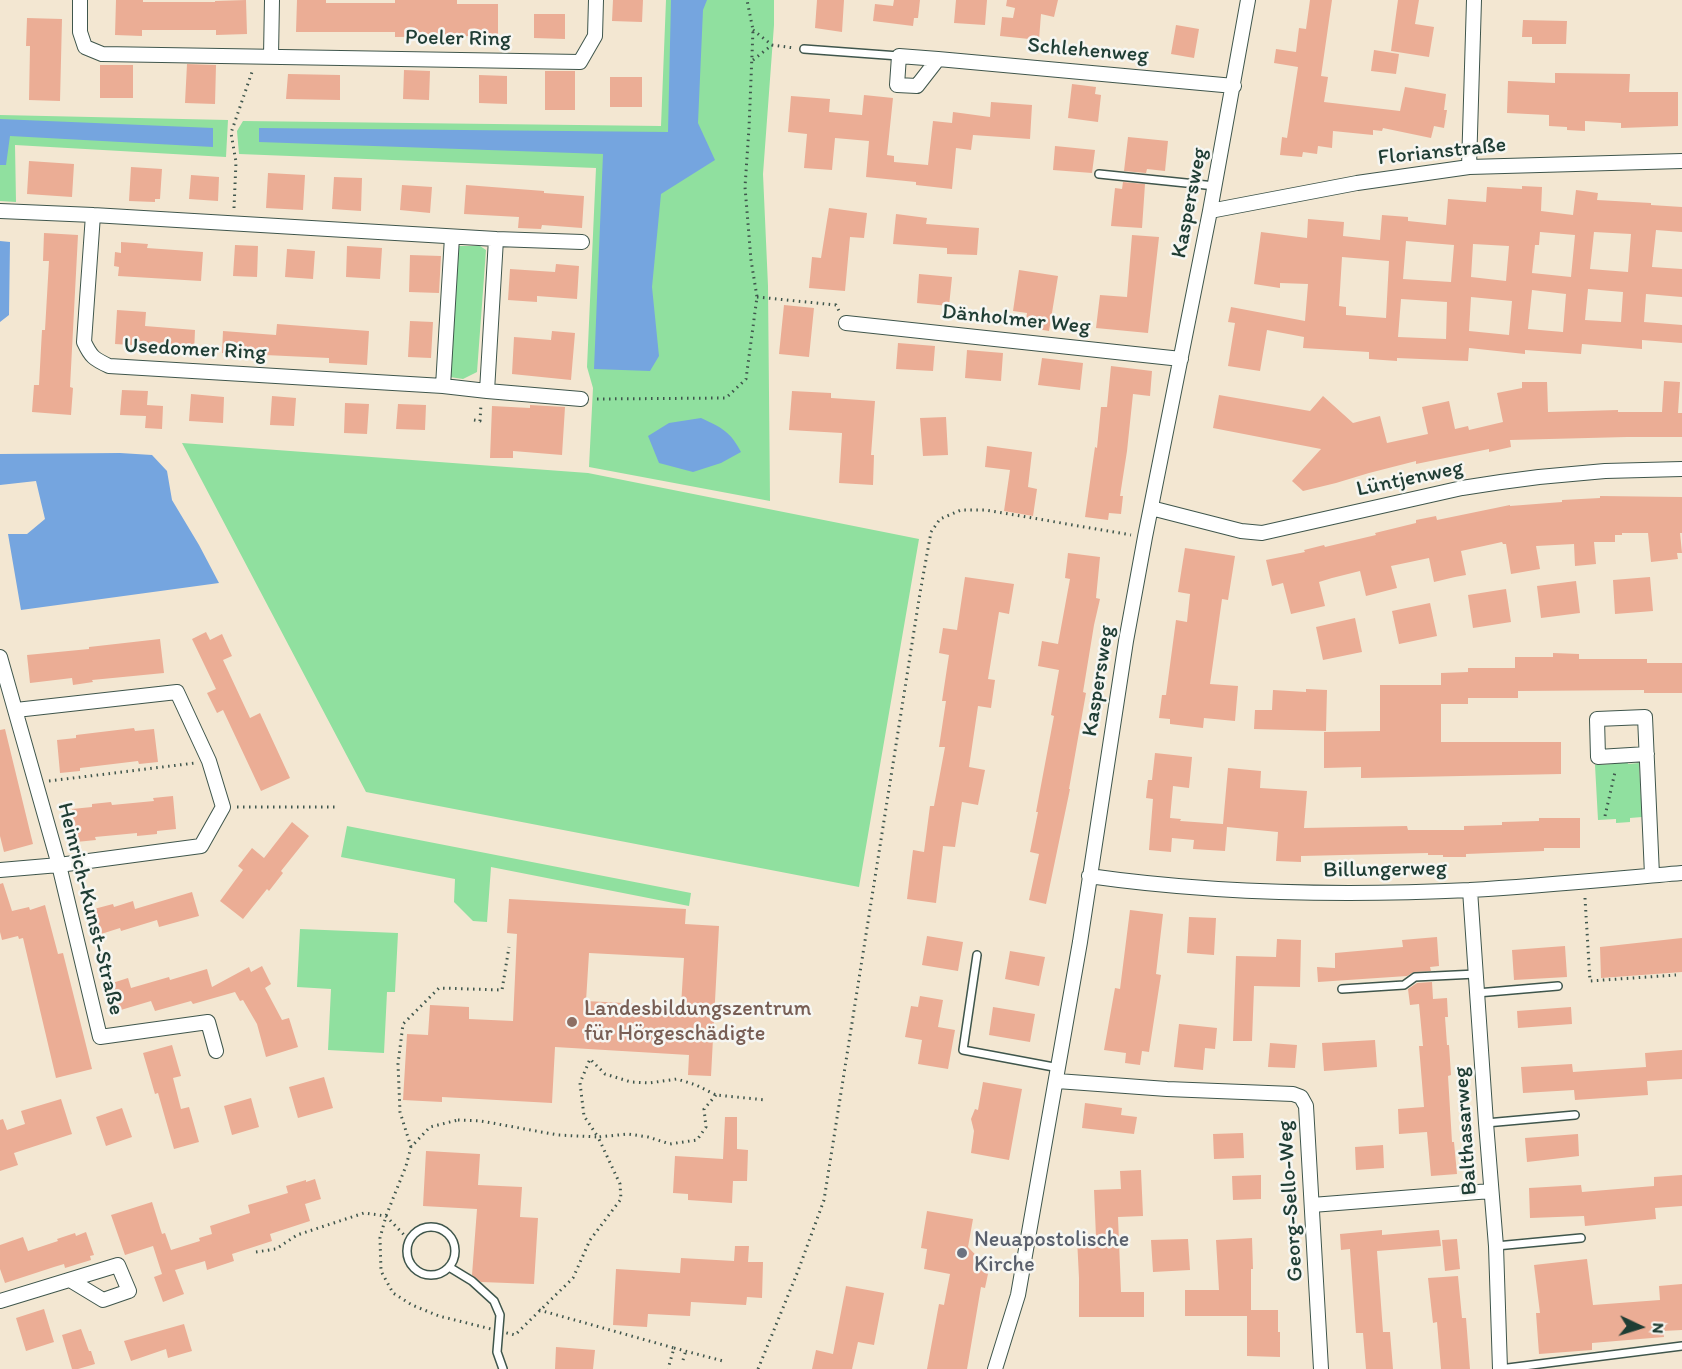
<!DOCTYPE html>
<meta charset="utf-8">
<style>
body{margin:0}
#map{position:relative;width:1682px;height:1369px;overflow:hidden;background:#f3e7d2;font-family:Itim,sans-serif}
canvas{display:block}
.north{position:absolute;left:1610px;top:1297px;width:60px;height:60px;-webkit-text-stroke:4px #f6f6f2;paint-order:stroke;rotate:94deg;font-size:16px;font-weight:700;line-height:24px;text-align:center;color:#1f3d34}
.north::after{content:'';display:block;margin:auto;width:21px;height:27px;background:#1f3d34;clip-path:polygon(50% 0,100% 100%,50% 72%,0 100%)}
</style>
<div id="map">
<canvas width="1682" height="1369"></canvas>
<div class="north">N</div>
</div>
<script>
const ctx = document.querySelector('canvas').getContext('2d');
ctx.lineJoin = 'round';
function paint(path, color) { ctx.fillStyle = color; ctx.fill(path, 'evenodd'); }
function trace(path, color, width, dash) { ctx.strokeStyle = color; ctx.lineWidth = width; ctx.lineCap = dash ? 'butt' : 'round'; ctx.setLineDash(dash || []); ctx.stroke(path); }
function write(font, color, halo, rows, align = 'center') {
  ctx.font = font + ' Itim,sans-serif'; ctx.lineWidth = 5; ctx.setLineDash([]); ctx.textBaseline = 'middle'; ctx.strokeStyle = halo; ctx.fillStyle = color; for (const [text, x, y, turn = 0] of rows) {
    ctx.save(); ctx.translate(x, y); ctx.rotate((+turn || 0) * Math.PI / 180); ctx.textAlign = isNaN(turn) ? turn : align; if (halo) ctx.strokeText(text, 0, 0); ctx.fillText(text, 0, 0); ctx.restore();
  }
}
paint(new Path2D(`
 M666 0H774V25L763 174 768 286 770 501 589 467 593 388 587 367 596 168 239 154 237 131 243 121 661 126Z
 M0 115 228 120 226 157 15 145 16 202 0 201Z
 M457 246H480L486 250 477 372 463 379 450 377Z
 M182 443 588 473 919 539 859 887 366 792Z
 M1627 760 1628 764 1639 763 1642 817 1630 818V822L1616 823V819L1598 820 1595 765 1613 764V761Z
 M347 826 691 893 689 906 491 867 487 922 473 921 454 902 455 879 341 857Z
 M300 929 398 933 395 992H387L384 1053 328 1050 331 989 297 987Z`), '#90e09f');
paint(new Path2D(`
 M671 0H707L703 10 698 123 715 160 661 194 652 287 659 356 650 371 594 369 603 154 259 142V128L668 132Z
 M0 119 213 128V147L10 136 6 165H0Z
 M0 241 10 242 9 315 0 322Z
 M701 418C722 428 730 431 741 452L721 463 693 472 659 463 648 436 669 423Z
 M120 453 152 455 167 471 172 500 199 545 219 583 21 610 8 534H27L45 519 36 481 0 485V454Z`), '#75a5df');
paint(new Path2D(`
 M116 0H143V2H215V1L246 0 247 34 216 35V30H142V36L115 35Z
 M297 0H326V3H395V0H457V4H498V40H475V36L395 37V32H296Z
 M613 0H643L642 22 612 21Z
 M817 0H844L842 32 815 28Z
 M894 0H920L918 18H914L913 26 873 21 875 4 893 6Z
 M956 0H987L985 25 954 23Z
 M1007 0H1058L1054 17 1041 14 1039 40 1000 36 1002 17 1013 18 1015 8 1006 6Z
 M1310 0H1332L1321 76 1328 77 1324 102 1400 111 1405 87 1446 94 1444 110H1447L1444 128 1434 126 1431 138 1383 128 1382 131 1373 130V135L1333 131 1332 148 1318 146 1317 154 1303 152 1302 157 1280 155 1282 137 1287 138 1298 67 1274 63 1276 49 1296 52 1299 28 1306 29Z
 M1398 0H1419L1415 24 1434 27 1429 57 1391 51Z
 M534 14H565V39L534 38Z
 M27 18 62 19 60 101 29 100 30 46H26Z
 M1523 20 1567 21 1566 44H1532V37H1522Z
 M1176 25 1199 29 1194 58 1171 54Z
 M1374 50 1399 54 1396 74 1371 71Z
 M187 64 216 65 215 104 185 103Z
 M100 65H133V98H100Z
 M404 70 430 71 429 100 403 99Z
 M545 71H575V110H545Z
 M1555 73 1630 74 1629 92H1678V126L1621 128V123L1585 121V131L1567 130V127L1549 126V115L1507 113 1508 81 1555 83Z
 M288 74 340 75V100L286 99Z
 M479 75 507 76V104L479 103Z
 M610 77H642V107H610Z
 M1072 84 1096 87 1095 94 1101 95 1098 122 1068 118Z
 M864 95 893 98 887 155 894 156V162L928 165 933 121 952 123 953 112 990 117 991 102 1032 105 1030 139 973 135 971 150 956 148 952 189 916 185V182L866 177 869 141 835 138 832 170 804 168 807 134 788 132 791 96 830 99 829 112 862 115Z
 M1128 137 1168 141 1165 171 1147 169 1146 173 1124 171Z
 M1055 146 1095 150 1092 173 1053 170Z
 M29 161 74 164 72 197 27 194Z
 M131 167 162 169 160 199H155V202L129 201Z
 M268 173 305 175 303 210 266 208Z
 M191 175 219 177 218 201 189 199Z
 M334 177 362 178 361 211 332 209Z
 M1123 182 1145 184 1142 228 1111 226 1115 188 1122 189Z
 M402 185 432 187 430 213 400 210Z
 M466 185 544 191V193L584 196 582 228 542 225 541 229 518 228 519 217 464 214Z
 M1522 186 1542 187 1541 211 1573 215 1576 190 1598 193 1597 200 1651 203V205L1682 207V232L1656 230 1652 267 1682 269V297L1646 294 1644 322 1682 325V343L1642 340V349L1582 344 1581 354 1525 350V354L1469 348 1468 361 1397 358V361L1369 359V352L1303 348 1304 337 1267 330 1260 371 1228 366 1235 323 1228 322 1231 307 1305 321 1308 284 1280 283V288L1254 284 1261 232 1307 238 1308 219 1344 222 1343 236 1380 240 1382 215 1408 217V221L1446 225 1448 199 1486 202 1487 187 1522 189ZM1540 232 1575 235 1571 277 1532 273 1535 245H1539ZM1594 232 1631 234 1628 272 1590 269ZM1406 241 1454 245 1451 282 1403 279ZM1473 244 1509 246 1506 281 1471 277ZM1342 257 1389 261 1386 318 1346 315V307L1339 306ZM1588 289 1623 292 1621 322 1585 320ZM1532 290 1566 294 1563 332 1528 329ZM1471 297 1512 301 1509 335 1469 331ZM1401 299 1447 302 1446 339 1398 337Z
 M829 208 867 213 864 238 850 237 845 291 809 288 812 257 821 258Z
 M896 214 927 218 926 224 979 228 977 255 947 254V248L893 244Z
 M44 233 78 235 70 387 73 388 71 415 32 412 34 385H39L42 330H45L49 261H43Z
 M1132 235 1159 237 1148 333 1096 328 1100 295 1127 297Z
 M121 242 148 244 147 248 203 252 201 281 118 276 119 267 114 266 115 252 121 253Z
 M235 245 258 246 257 277 233 276Z
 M347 246 382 248 380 279 346 277Z
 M287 249 315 251 313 279 285 277Z
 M410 255 441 256 439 293 409 292Z
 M556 264 579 266 577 299 537 296V302L508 300 510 269 555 272Z
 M1019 270 1058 276 1049 331 1025 327 1027 313 1013 311Z
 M919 274 952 277 949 306 917 303Z
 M784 305 814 308 809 357 779 354Z
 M117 310 146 312 145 326 195 330 194 353 164 351 165 347 115 344Z
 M410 321 433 322 431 358 408 357Z
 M277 324 369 331 367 365 329 363V358L222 353 223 331 276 335Z
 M552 331 575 333 571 380 512 374 514 337 551 340Z
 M898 343 935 346 933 371 896 369Z
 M967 350 1003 353 1001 381 965 378Z
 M1042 358 1083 363 1080 390 1038 385Z
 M1111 366 1152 371 1150 396 1133 394 1127 451 1120 496H1123L1121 514 1109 513 1108 520 1085 517 1095 447 1097 448 1101 407H1107Z
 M1664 381 1680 382 1678 413H1682V437H1627L1510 440 1511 447 1489 452V449L1416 464V461L1369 473 1336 483 1303 491 1292 481 1321 449 1213 428 1219 395 1310 411 1323 396 1353 423 1380 416 1387 443 1428 434 1422 407 1449 401 1455 429 1468 426 1469 430 1503 422 1497 393 1522 388V382H1547L1548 412 1618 410V412H1662Z
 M122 390 148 391 147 405 163 406 162 429 145 428 146 416 120 415Z
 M792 391 831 393V398L875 401 871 455H874L873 485 839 483 842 433 789 430Z
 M191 394 224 397 223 423 189 421Z
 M272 396 296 398 294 426 270 425Z
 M345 403 369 404 367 434 344 433Z
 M398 404 426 405 425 430 396 429Z
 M530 405 565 407 562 455 513 451V458H490L492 406 530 408Z
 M946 417 948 455 923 456 920 418Z
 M987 446 1032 452 1028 487 1037 489 1033 516 1004 511 1010 470 985 467Z
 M1600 496 1682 497V533H1680L1682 553H1677L1678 559 1651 562 1648 533H1622V535H1615V542H1594L1596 564 1575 566 1574 544 1536 546 1540 569 1511 574 1506 544H1503L1502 542 1461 551 1466 575 1455 577 1434 582 1429 558 1391 566 1397 588 1366 596 1360 571 1332 578 1319 582 1325 606 1291 614 1283 583 1272 586 1266 560 1305 552 1304 550 1324 545 1325 547 1376 535 1375 533 1416 523V520L1436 516 1437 520 1510 505V506L1562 502V500L1600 498Z
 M1185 548 1235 556 1228 600 1222 599 1210 684 1238 686 1235 721 1204 718 1203 728 1170 724V719L1159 718 1162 695H1166L1176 620 1187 622 1190 594 1178 592Z
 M1068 553 1100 557 1096 598 1100 599 1094 625 1083 692 1086 693 1069 789H1070L1046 904 1029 900 1039 854 1030 852 1038 812H1036L1054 716 1051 715 1059 670 1038 666 1042 641 1058 644 1070 579 1065 578Z
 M965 577 1014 584 1009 614 999 612 988 679 995 680 991 708 978 706 969 767 985 770 978 805 962 802 955 847 943 846 936 903 907 899 913 850 924 852 930 806H934L945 747H939L946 701H942L949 655 939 653 943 628 957 630Z
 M1650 577 1653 611 1615 614 1613 580Z
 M1576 581 1580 613 1541 618 1537 586Z
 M1506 589 1511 622 1473 628 1468 595Z
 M1430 603 1437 636 1399 644 1392 611Z
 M1355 618 1362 652 1323 660 1316 627Z
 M206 632 210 640 222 634 232 656 223 660 250 718 260 713 290 778 261 791 223 710 217 713 207 693 216 689 192 639Z
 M160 639 164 673 92 680 93 682 73 685 72 678 30 683 27 655 89 649V647Z
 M1553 653 1579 654V659H1647V663H1682V693H1644V690L1518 691V698H1468V704H1441V742H1561V774L1361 778V767L1324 768V732L1380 731V685H1441V673L1468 672V668H1515V657H1553Z
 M1306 689 1327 690 1326 731 1254 729 1255 710H1272L1273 690 1306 692Z
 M134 728 135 731 154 729 158 762 139 764 138 761 80 768V771L60 773 57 740 76 738V735Z
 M5 729 33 844 4 852 0 836V730Z
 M1155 753 1192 757 1189 788 1173 786 1170 818 1181 819 1180 821 1223 824 1228 768 1261 771 1260 788 1307 791 1304 828 1407 826 1408 830H1464V826L1502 825V822L1539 821V818H1580V848H1544V851L1466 854V857H1443V855H1428V853L1301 856V862L1276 861 1278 832 1227 827 1225 851 1193 849 1194 840 1172 838 1171 852 1149 850 1153 799 1146 798 1148 780H1152Z
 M173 796 176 829 157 831V834L137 836V833L95 837 96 840 76 842 72 809 92 807V804L111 802 112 805 154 801 153 798Z
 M292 822 309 836 281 871 283 873 269 891 267 889 243 919 220 901 243 870 238 866 252 848 264 858Z
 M3 883 12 911 29 907 30 910 45 905 58 954 63 953 92 1069 56 1078 23 938 19 939 18 936 2 940 0 932V884Z
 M192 892 199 916 159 927 157 920 121 931 120 928 101 934 94 909 113 904 114 907 133 901 135 909Z
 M509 899 686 909 685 924 719 926 711 1076 688 1075 689 1055 555 1047 552 1103 442 1097V1102L403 1100 407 1034 428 1035 430 1005 469 1007V1019L513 1021 517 934 507 933ZM589 953 684 958 681 1006 586 1001Z
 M1130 910 1163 914 1156 974 1161 975 1149 1052 1142 1051 1140 1065 1125 1063 1126 1053 1104 1050 1115 988 1120 989Z
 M1189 917 1216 918 1214 955 1187 953Z
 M927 936 963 942 958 971 922 965Z
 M1437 937 1439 966 1430 967 1431 971 1414 972 1407 976 1318 982 1317 967 1335 968V953L1403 947 1402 940Z
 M1682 938V972L1601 978 1600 947Z
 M1277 939 1301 940 1300 987 1254 986 1252 1041H1233L1236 956 1276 957Z
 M1565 946 1567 977 1514 980 1512 950Z
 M1010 951 1045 957 1039 986 1005 979Z
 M262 966 271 984 265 988 282 1020 289 1018 298 1047 266 1057 257 1024 243 1000 240 1001 235 992 193 1004 191 1001 155 1011 151 1001 114 1012 106 985 128 978 131 988 169 977 170 980 207 969 212 987 249 967 251 972Z
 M1432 982 1433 999 1447 998 1448 1017H1445L1447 1045H1449L1451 1075 1448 1076 1452 1142H1454L1457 1174 1431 1176 1427 1132 1399 1134 1398 1109 1424 1107 1419 1046H1423L1419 1004 1410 1005 1408 989 1417 983Z
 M920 996 943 1000 938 1027 955 1030 948 1069 918 1064 922 1040 905 1037 911 1006 918 1007Z
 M993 1007 1035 1014 1030 1042 989 1035Z
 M1571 1007 1572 1024 1518 1028 1517 1011Z
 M1179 1024 1217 1028 1215 1049 1205 1048 1203 1070 1174 1067Z
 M1375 1040 1377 1067 1324 1071 1322 1043Z
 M1270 1043 1297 1045 1295 1068 1268 1067Z
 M172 1045 181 1076 173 1078 181 1109 189 1107 199 1142 174 1149 158 1093 155 1094 143 1053Z
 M1682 1050V1079L1647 1081 1648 1095 1575 1100 1574 1090 1523 1093 1521 1067 1572 1064 1573 1072 1646 1067 1645 1053Z
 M324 1077 333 1108 298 1118 289 1087Z
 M983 1082 1022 1089 1009 1160 971 1153 974 1131 971 1119 975 1109 978 1110Z
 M251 1098 259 1127 232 1135 224 1106Z
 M61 1099 72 1134 14 1153 18 1165 0 1171V1120L3 1119 7 1130 25 1124 21 1111Z
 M1085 1103 1122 1108 1121 1115 1137 1117 1134 1134 1082 1128Z
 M122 1108 132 1137 106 1146 96 1117Z
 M725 1117H737V1149L748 1150 747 1181H733L732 1203 688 1200V1194L673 1193 675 1156 723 1159Z
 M1243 1133 1244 1158 1214 1159 1213 1134Z
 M1578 1134 1579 1156 1527 1162 1525 1138Z
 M1383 1145 1384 1168 1356 1170 1355 1147Z
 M426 1151 480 1154 478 1185 522 1187 520 1217 538 1218 534 1284 481 1282 472 1275 477 1209 423 1206Z
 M1141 1170 1143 1216 1118 1217 1121 1292H1144V1317H1079V1278L1077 1238 1096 1237 1094 1190 1121 1189 1120 1171Z
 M1261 1175V1199L1233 1200 1232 1176Z
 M1682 1175V1206L1655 1208 1656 1219 1585 1226 1584 1216 1530 1218 1529 1188 1581 1185 1582 1192 1654 1186V1177Z
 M315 1179 321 1199 305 1204 310 1221 270 1234 272 1241 232 1254 234 1261 207 1270 205 1261 175 1270 184 1294 163 1302 154 1277 162 1274 153 1246 125 1255 111 1215 152 1202 162 1234 165 1233 171 1250 200 1241 199 1238 212 1234 210 1226 250 1213 248 1205 288 1193 286 1186 306 1180V1182Z
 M927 1211 973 1219 968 1247 989 1269 985 1288 981 1287 967 1369H927L939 1304 944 1305 950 1274 924 1269 927 1249 921 1248Z
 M1382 1230V1235L1439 1230 1441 1246 1377 1251 1383 1332H1390L1393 1369H1366L1363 1333H1356L1350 1249 1341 1250 1340 1234Z
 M86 1232 94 1255 90 1256 91 1260 65 1268 64 1264 54 1267 5 1283 0 1269V1245L23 1237 28 1251 58 1241 57 1239 75 1233 76 1236Z
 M1252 1238 1253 1269H1251V1310H1278V1332H1280V1357L1247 1356V1316H1185V1290H1219L1216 1240Z
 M1188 1239 1190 1270 1153 1272 1151 1240Z
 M1457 1239 1460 1269 1445 1271 1442 1240Z
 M735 1246H749L748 1262H763L762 1298 747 1297 746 1305 691 1302 690 1316 648 1314 647 1327 613 1325 616 1269 680 1273 681 1258 734 1261Z
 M1587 1259 1593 1305 1660 1300 1659 1286 1682 1284V1330L1663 1331 1664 1337 1592 1343V1350L1539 1354 1536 1313H1540L1534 1265Z
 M1458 1276 1462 1318H1466L1470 1369H1441L1437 1322 1433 1323 1428 1278Z
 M846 1286 884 1293 874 1345 858 1342 852 1369H812L816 1350 833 1354Z
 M44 1309 54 1342 26 1351 16 1318Z
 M184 1324 192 1351 168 1358 166 1349 131 1361 124 1341Z
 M81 1329 89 1351H91L95 1364 78 1369H72L62 1335Z
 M556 1347 595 1350 593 1369H555Z`), '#ebad95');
const service = new Path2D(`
 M804 49 899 56
 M1099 174 1215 186
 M977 955 963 1050 1059 1068
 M1342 989 1404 985 1415 977 1476 974
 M1477 993 1558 986
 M1486 1123 1575 1115
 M407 1251a24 24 0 1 1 48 0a24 24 0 1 1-48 0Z
 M1496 1246 1581 1238
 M449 1267 472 1281 494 1301 500 1315 497 1352 503 1369
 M1500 1369 1682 1346`);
const minor = new Path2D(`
 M80 0V32L85 47 102 54 580 62 595 36 596 0
 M271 56 272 0
 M938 59 917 86 897 85 899 56 938 59 1234 86
 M1469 167 1474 0
 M0 211 93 215 496 239 487 391 443 386 109 366C94 359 91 357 84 342L93 215
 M1210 211 1357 183 1469 167 1682 161
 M496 239 582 242
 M846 323 1181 359
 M443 386 452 237
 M487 391 581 399
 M1151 508 1241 531 1262 533 1462 488 1501 482 1539 477 1605 471 1682 469
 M0 657 59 865 100 1037 208 1022 216 1051
 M1647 754 1598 757 1597 719 1645 717 1652 875
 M0 870 59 865 201 846 223 807 209 761 177 692 16 710
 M1089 876C1215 894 1343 896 1470 890 1540 886 1611 879 1682 873
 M1470 890 1486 1123 1496 1246 1500 1369
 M1057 1081 1167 1089 1293 1094 1301 1097 1306 1106 1321 1369
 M1312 1205 1491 1191
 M0 1301 118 1265 129 1291 103 1300 70 1280
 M995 1369 1018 1295 1080 942 1126 641 1145 537 1210 211 1248 0`);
trace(service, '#3f564c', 10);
trace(minor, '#3f564c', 16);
trace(new Path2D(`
 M753 30 772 45 794 48
 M753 60 772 45
 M234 208 236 162 231 133 252 72
 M757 297 836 305 839 311
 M597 399 726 398 746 379 757 297 751 260 745 187 749 128 753 30 747 0
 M474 420 480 421 481 404
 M49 781 195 763
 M237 807H338
 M1605 816 1615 772
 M1585 898 1590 981 1676 975
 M716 1095 704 1109 706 1127 697 1140 670 1144 648 1137 628 1134 598 1137 584 1116 580 1083 590 1059 605 1074 631 1082 649 1083 677 1079 696 1085 716 1095 766 1100
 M458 1120 481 1121 558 1135 598 1137 620 1184 621 1199 590 1240 573 1278 515 1335 439 1316 412 1305 393 1293 381 1271 380 1238 386 1216 406 1166 411 1147 430 1127Z
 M411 1147 400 1112 398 1064 403 1024 439 988 502 990 509 947
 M256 1252 276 1249 297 1235 364 1213 386 1216 409 1240
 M539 1310 674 1348 668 1369
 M674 1348 723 1361
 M683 1360 686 1350
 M758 1369 798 1271 824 1200 920 593 931 532 940 519 961 510H986L1131 535`), '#3f564c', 3, [1.5, 4.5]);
trace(service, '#fff', 7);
trace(minor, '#fff', 14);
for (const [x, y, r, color] of [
 [572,1022,6,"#8d6e63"],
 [962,1253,6,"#6b7280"]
]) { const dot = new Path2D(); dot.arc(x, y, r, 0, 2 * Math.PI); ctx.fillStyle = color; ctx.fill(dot); trace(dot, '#f6f6f2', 2); }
write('22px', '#1f3d34', '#f6f6f2', [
 ["Poeler Ring",458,39,1],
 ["Schlehenweg",1088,51,5],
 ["Florianstraße",1442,152,-6],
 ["Kaspersweg",1190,203,-79],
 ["Dänholmer Weg",1016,320,6],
 ["Usedomer Ring",195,350,3],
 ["Lüntjenweg",1410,479,-12],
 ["Kaspersweg",1099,681,-81],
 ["Billungerweg",1385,870,-1],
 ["Heinrich-Kunst-Straße",90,909,76],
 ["Balthasarweg",1466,1131,-94],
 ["Georg-Sello-Weg",1291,1201,-94]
]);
write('22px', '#785e54', '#f6f6f2', [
 ["Landesbildungszentrum",584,1009],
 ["für Hörgeschädigte",584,1034]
], 'left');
write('22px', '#5b616d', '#f6f6f2', [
 ["Neuapostolische",974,1240],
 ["Kirche",974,1265]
], 'left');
</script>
